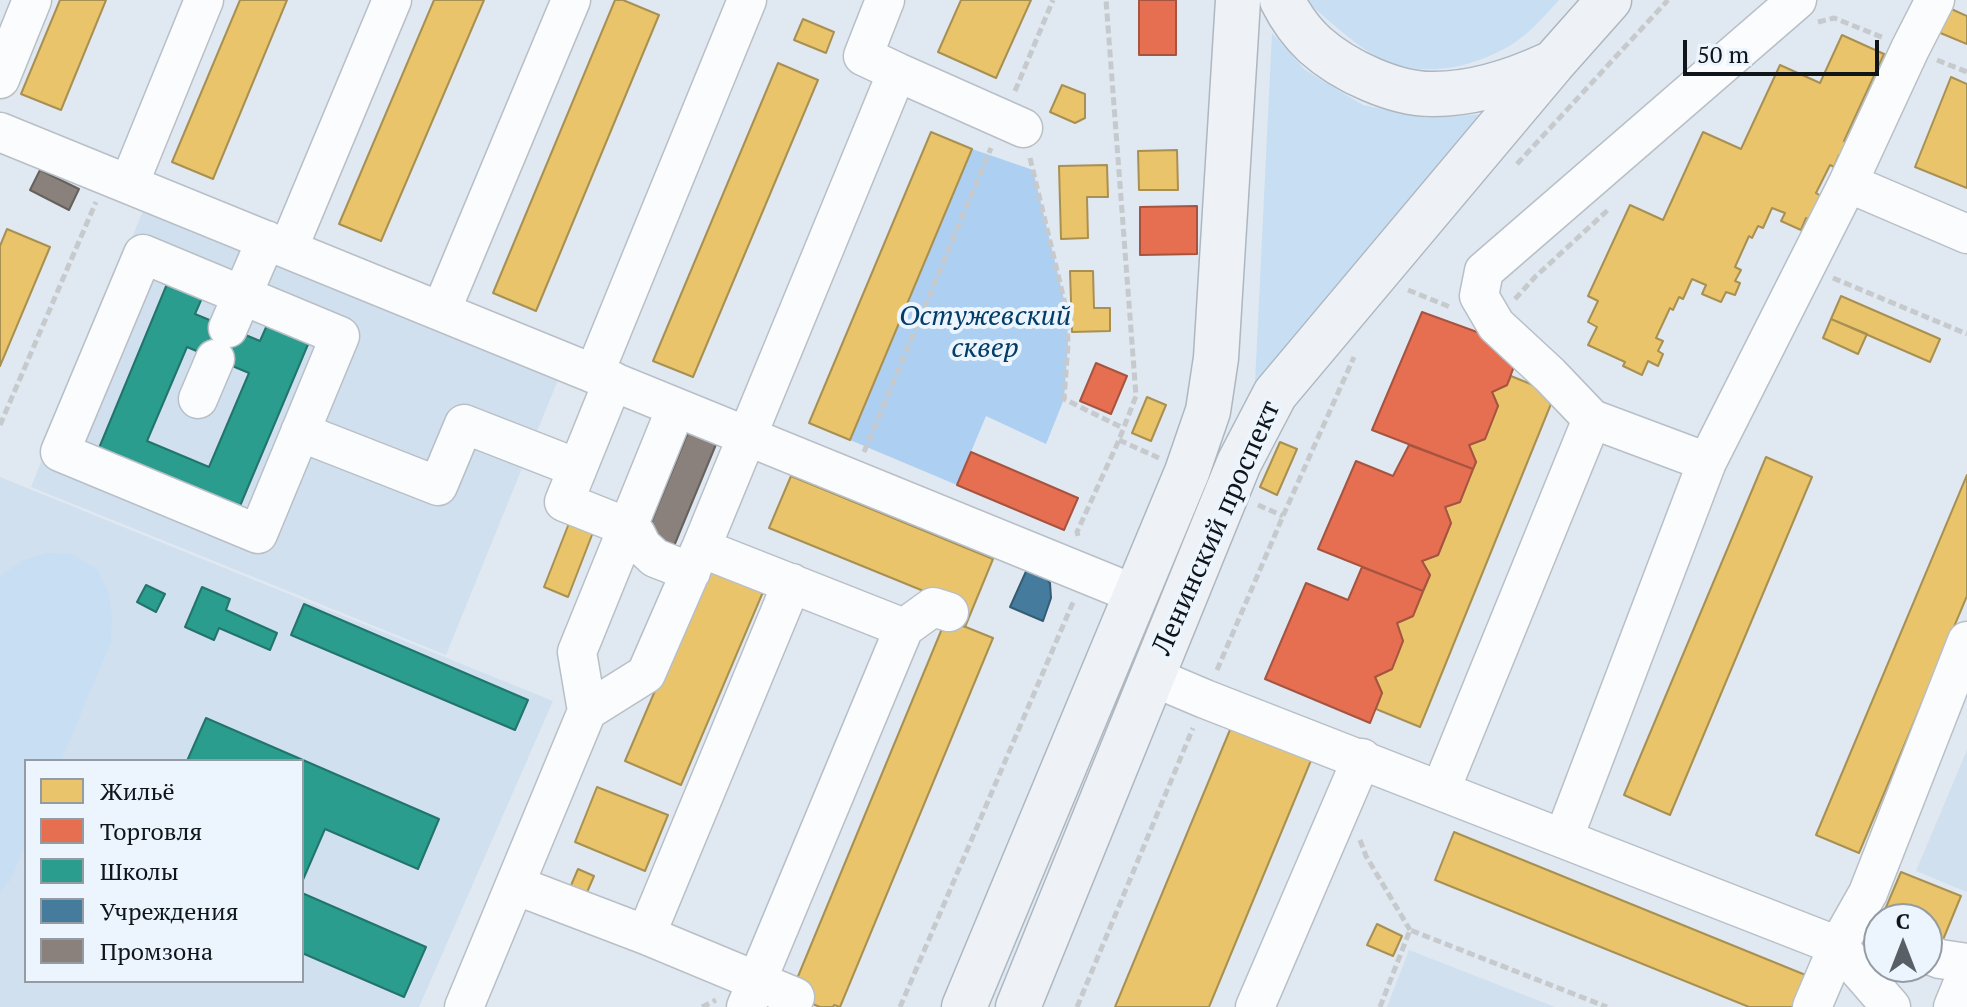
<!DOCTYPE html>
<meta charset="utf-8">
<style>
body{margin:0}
#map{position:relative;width:1967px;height:1007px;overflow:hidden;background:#e0e8f1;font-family:"PT Serif",serif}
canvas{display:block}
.legend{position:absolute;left:24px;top:759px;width:280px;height:224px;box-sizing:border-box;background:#ecf5fe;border:2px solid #949ba2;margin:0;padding:10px 14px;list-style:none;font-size:24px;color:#101519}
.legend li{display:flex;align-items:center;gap:16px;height:40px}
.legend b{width:40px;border:2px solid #949ba2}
.north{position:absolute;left:1863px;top:903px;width:80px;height:80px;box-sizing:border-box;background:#ecf5fe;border:2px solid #949ba2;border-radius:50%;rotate:0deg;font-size:22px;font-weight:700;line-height:32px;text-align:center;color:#101519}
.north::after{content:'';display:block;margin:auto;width:28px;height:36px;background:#595f65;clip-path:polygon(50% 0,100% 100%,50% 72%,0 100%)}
.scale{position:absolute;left:1683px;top:40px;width:196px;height:36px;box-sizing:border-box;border:4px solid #101519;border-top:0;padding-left:10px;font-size:24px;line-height:28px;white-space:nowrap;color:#101519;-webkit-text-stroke:6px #ecf5fe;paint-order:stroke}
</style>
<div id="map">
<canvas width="1967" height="1007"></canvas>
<ul class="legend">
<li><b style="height:22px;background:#e9c46a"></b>Жильё</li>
<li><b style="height:22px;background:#e76f51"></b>Торговля</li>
<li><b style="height:22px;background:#2a9d8f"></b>Школы</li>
<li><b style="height:22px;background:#457b9d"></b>Учреждения</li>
<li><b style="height:22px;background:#8a817c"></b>Промзона</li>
</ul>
<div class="north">С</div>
<div class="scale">50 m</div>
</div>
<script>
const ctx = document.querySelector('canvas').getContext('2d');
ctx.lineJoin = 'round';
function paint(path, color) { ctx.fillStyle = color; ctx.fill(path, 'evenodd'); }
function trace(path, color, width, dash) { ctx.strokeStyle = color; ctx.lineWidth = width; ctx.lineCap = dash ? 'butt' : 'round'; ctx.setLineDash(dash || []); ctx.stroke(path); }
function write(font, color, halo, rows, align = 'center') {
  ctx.font = font + ' "PT Serif",serif'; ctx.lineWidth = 8; ctx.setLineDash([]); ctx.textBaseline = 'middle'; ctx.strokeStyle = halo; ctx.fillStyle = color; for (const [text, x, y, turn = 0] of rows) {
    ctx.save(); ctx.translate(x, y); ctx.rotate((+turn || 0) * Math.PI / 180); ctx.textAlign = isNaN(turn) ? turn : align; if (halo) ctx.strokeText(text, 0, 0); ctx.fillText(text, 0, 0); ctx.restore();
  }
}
paint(new Path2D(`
 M144 208 560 375 446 655 31 487Z
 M0 477 553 701 419 1007H0ZM26 761H302V981H26Z
 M1967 750V892L1916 871Z
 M1409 950 1555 1007H1387Z`), '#d1e0ef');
paint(new Path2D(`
 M1309 0H1559C1545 15 1531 32 1514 43 1477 66 1430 78 1388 62 1363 52 1334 25 1313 7Z
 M1272 33 1305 70 1363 105 1427 118 1485 114 1255 383Z
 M47 553 71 554 97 569 109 593 112 617 111 642 61 761H26V844L11 879 0 892V576L23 560Z`), '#c8def3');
paint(new Path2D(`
 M972 149 1033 170 1067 312 1068 344 1064 399 1046 444 986 416 957 485 850 440Z`), '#accff2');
const homes = new Path2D(`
 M60 0H106L61 110 21 94Z
 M240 0H287L213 179 172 162Z
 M434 0H484L381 241 339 224Z
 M615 0H623L659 15 536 311 493 293Z
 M961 0H1031L996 78 938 52Z
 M1949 8 1967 16V44L1938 32Z
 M803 19 834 32 826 53 794 40Z
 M1842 35 1884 54 1844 141 1849 143 1843 157 1839 155 1834 167 1830 165 1816 193 1821 196 1815 222 1806 218 1801 230 1781 221 1785 213 1772 208 1763 228 1758 226 1752 238 1749 236 1735 267 1741 270 1735 281 1740 283 1735 295 1726 292 1721 302 1702 294 1706 285 1692 279 1683 299 1679 297 1673 310 1670 308 1656 338 1663 341 1658 351 1663 354 1658 366 1648 361 1642 375 1623 366 1625 362 1588 345 1597 327 1588 322 1598 301 1588 296 1630 205 1663 220 1703 132 1741 149 1780 65 1820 83Z
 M778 63 818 80 693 377 653 361Z
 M1951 77 1967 84V188L1915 167Z
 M1062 85 1085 94V118L1075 123 1050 112Z
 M931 132 972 149 850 440 809 423Z
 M1177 150 1178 190H1139L1138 151Z
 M1107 165 1108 197H1087L1088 238 1061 239 1059 166Z
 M7 229 50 247 0 366V246Z
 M1070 271H1093L1094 308H1110V331L1072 332Z
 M1841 296 1940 339 1930 362 1831 319Z
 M1831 319 1867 334 1858 354 1823 338Z
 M1511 376 1555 394 1420 727 1376 709 1382 693 1375 677 1392 669 1403 641 1397 623 1413 616 1430 575 1422 561 1438 555 1451 523 1445 507 1460 502 1476 462 1469 445 1485 439 1498 406 1492 392 1507 385Z
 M1147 397 1166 405 1151 441 1132 433Z
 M1280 442 1297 449 1277 495 1260 487Z
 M1766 457 1812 477 1670 815 1624 795Z
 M1967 475V596L1859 853 1816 835Z
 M791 476 993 559 965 627 946 619 953 603 769 528Z
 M573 513 597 522 568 597 544 587Z
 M707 569 763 592 681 785 625 761Z
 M946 619 993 638 840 1007 834 1005 833 1007H820L795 997 794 986Z
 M1232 725 1312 758 1209 1007H1115Z
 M597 787 668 815 645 871 575 842Z
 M1454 832 1808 976 1795 1007H1749L1435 880Z
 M578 869 594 876 582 904 566 897Z
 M1901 872 1961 896 1940 947 1927 942V919H1881Z
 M1377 924 1402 936 1393 956 1367 945Z`);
paint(homes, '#e9c46a');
trace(homes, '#a89052', 2);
const shops = new Path2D(`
 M1139 0H1176V55H1139Z
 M1197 206V254L1140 255V207Z
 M1422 312 1521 348 1507 385 1492 392 1498 406 1485 439 1469 445 1476 462 1473 469 1372 430Z
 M1096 363 1127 376 1111 414 1080 401Z
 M1409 445 1473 469 1460 502 1445 507 1451 523 1438 555 1422 561 1430 575 1423 591 1318 549 1356 461 1393 476Z
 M971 452 1078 498 1064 530 957 485Z
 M1362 567 1423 591 1413 616 1397 623 1403 641 1392 669 1375 677 1382 693 1370 723 1265 679 1306 583 1348 600Z`);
paint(shops, '#e76f51');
trace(shops, '#a65440', 2);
const schools = new Path2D(`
 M167 284 202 298 195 314 260 341 267 325 309 342 240 506 99 448ZM187 347 249 373 209 467 147 441Z
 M146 585 165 594 156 612 137 602Z
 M202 587 230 599 226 610 277 633 270 650 219 628 214 640 185 627Z
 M304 604 528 700 515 730 291 635Z
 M206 718 439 819 418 869 325 829 302 882V761H187Z
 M302 893 426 947 404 997 302 953Z`);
paint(schools, '#2a9d8f');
trace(schools, '#22746c', 2);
const public = new Path2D(`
 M1028 567 1042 574 1050 583 1051 598 1043 621 1010 607Z`);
paint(public, '#457b9d');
trace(public, '#355c75', 2);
const industry = new Path2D(`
 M40 170 79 189 69 210 30 190Z
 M689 430 717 442 674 546 646 535Z`);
paint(industry, '#8a817c');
trace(industry, '#65615e', 2);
const minor = new Path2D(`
 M885 0 863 56 897 72 701 548 904 628
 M1935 0 1910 49 1848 183 1967 234
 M897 72 1023 128
 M0 79 32 0
 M0 132 1137 595
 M129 184 204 0
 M288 249 392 0
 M143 254 340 336 258 534 60 452Z
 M441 311 571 0
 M228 328 266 240
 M594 374 747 0
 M613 381 564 502 627 527 636 534 642 546 655 558 691 572
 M198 399 215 359
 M1592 419 1550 375 1496 325 1479 296 1484 271 1797 0
 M300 432 438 486 464 424 577 468
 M1153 677 1205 699 1838 946 1891 1007
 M587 711 646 674 700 550
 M1441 789 1592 419 1707 462
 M1564 837 1707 462 1848 183
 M515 885 646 935 795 997
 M646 935 792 583
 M1927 954 1940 959 1967 963
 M464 1007 587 711 577 652 676 408
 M746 1007 904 628 933 607 949 612
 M1255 1007 1362 758
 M1812 1007 1838 946 1868 893 1967 641
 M1953 1007 1967 973`);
const major = new Path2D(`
 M1282 0C1290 16 1302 33 1315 45 1344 71 1396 95 1434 94 1474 94 1513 81 1548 65
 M964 1007 1187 472 1208 411 1216 358 1238 0
 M1018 1007 1239 463 1275 394 1553 63 1609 0`);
trace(minor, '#b9bfc6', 41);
trace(major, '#aeb7c0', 47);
trace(new Path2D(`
 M1818 22 1834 18 1884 38
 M1937 60 1967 72
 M1015 91 1053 0
 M1030 158 1067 312 1068 344 1064 399 1123 428
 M1517 164 1668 0
 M1833 278 1967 334
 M1408 290 1450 307
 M1515 299 1535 277 1609 209
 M0 425 96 202
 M1119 440 1159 458
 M864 452 991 148
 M1258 505 1283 516
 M1078 536 1077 532 1119 440 1136 396 1106 0
 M1217 670 1283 516 1354 357
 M1360 840 1366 856 1410 930
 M702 1007 716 1000
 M900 1007 1074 600
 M1077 1007 1193 728
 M1380 1007 1410 930 1607 1007`), '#c7cacd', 5, [8, 4]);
trace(minor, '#fafcfd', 38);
trace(major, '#eef2f6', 44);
write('italic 28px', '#023c67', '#ecf5fe', [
 ["Остужевский",985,317],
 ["сквер",985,349]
]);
write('28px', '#101519', '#ecf5fe', [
 ["Ленинский проспект",1217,528,-66]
]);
</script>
